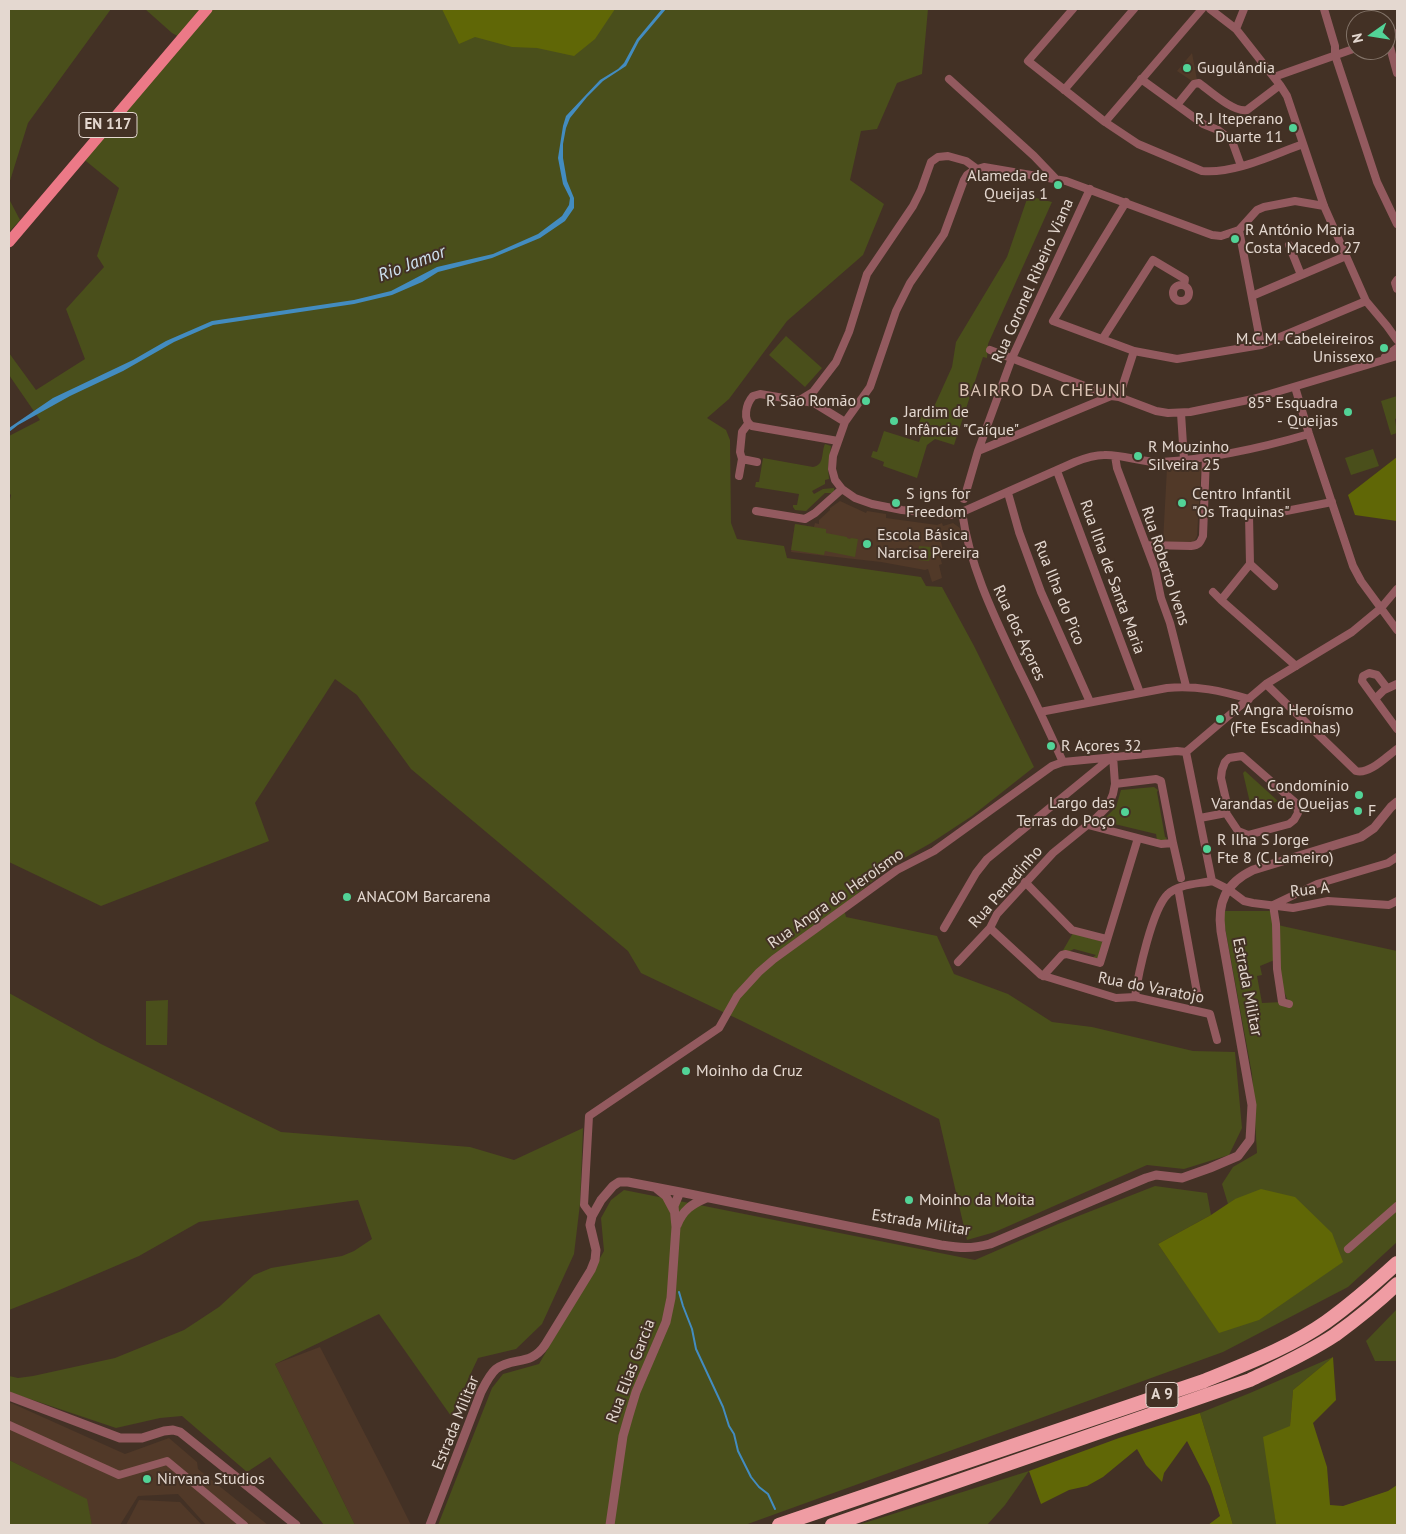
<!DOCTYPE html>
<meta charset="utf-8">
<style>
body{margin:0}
#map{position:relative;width:1406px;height:1534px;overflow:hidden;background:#433125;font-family:"PT Sans",sans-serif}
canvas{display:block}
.frame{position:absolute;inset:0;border:10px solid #e4d8d0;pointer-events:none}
.north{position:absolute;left:1346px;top:10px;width:50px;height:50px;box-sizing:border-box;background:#433125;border:1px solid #837469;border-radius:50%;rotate:257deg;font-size:14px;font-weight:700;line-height:20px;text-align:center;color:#e4d8d0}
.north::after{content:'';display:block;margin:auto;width:18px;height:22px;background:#52d397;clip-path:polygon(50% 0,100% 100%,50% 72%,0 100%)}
</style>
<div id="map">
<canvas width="1406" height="1534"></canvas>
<div class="frame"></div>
<div class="north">N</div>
</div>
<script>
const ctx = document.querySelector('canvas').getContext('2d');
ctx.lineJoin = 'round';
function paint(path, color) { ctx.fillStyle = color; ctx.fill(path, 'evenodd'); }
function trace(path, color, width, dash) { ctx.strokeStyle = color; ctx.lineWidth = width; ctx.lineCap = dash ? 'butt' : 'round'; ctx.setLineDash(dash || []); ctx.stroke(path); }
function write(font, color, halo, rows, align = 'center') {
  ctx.font = font + ' "PT Sans",sans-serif'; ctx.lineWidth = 4; ctx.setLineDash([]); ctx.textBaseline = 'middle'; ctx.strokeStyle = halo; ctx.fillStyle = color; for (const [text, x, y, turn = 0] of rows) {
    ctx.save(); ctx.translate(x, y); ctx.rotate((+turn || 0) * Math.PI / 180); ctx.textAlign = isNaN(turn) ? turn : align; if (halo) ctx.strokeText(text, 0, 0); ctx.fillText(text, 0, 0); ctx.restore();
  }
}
paint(new Path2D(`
 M1192 53 1197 80 1192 81 1177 71Z
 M1194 463 1200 466 1201 469 1197 536 1195 540 1193 543 1163 542 1167 468Z
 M840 501 866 513 867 511 886 514V518L937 525 942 523 943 526 953 523 960 528 961 532 940 538 944 555 940 556 942 564 939 565 942 578 932 582 928 569 925 570 881 562 791 552 795 524 814 527 815 523 819 524V520L830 510V508Z
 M320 1347 384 1471 411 1525H355L275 1364Z
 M9 1402 125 1454 169 1438 197 1462 198 1469 268 1525H206L178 1494 138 1496 120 1525H92L86 1499 9 1460Z
 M139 1500 180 1502 202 1525H126Z`), '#513928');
paint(new Path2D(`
 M9 9H111L28 123 9 184Z
 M145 9H928L922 74 897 83 877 129 861 131 850 180 884 204 863 255 787 321 729 399 707 418 726 430 730 440 731 523 737 539 784 546 787 558 921 577 926 586 942 587 974 646 1034 767 972 816 931 843 894 864 843 905 846 917 937 936 954 974 1008 994 1052 1022 1092 1027 1193 1051 1235 1052 1242 1128 1229 1155 1184 1169 1147 1165 995 1232 967 1240 939 1119 742 1021 641 973 628 951 411 769 357 695 335 679 255 803 269 841 101 906 9 862V505L11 495 9 493V436L40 420 9 375V353L36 390 85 359 66 309 104 267 97 256 119 188 81 157 181 38 172 33Z
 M1028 196 1052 202 988 344 987 358 983 357 954 445 935 439 927 445 917 478 883 466 884 462 871 457 873 451 877 452 884 431 919 442 924 428 918 426 925 407 933 409 952 367 956 342 1007 257Z
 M9 199 20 220 9 232Z
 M786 336 822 368 805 387 769 355Z
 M1397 396V418L1395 419 1397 433 1391 435 1381 401Z
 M825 444 831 446 828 468 829 479 825 480V484L812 491 814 494 823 489 834 488V491L832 493H825L806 511 795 510 793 507V505H797L799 494 755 487 756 482H759L763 458 813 467C825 465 821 452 825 444Z
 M1373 449 1379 466 1351 475 1345 458Z
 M795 524 826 529V533L847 537V538L850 539 851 538 858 539 855 557 825 551 824 555 791 550Z
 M919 546 931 547 930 552H933L932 557 930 556 929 561 917 560Z
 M1245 771 1278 801 1255 810 1251 807 1243 773Z
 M1154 787 1158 790 1157 792 1165 837 1167 838 1165 841 1157 840 1156 834 1102 821 1116 807 1121 790Z
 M1222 911H1275L1276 924 1282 926 1397 951V1242L1348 1287 1223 1352 745 1525H438L492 1388 503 1374 539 1364 604 1251 601 1218 611 1200 624 1190 975 1260 1058 1224 1155 1186 1207 1193 1211 1215 1158 1244 1219 1332 1235 1199 1228 1204 1222 1184 1233 1167 1257 1153 1252 1074ZM1277 959 1278 976 1289 1004 1282 1002 1262 1003 1257 976 1262 975 1260 966Z
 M1073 933 1103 942 1099 958H1092L1096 955 1074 949 1068 952H1062Z
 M9 993 101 1044 281 1132 470 1147 514 1160 583 1128 580 1204 574 1254 542 1324 516 1349 478 1358 451 1416 379 1314 275 1364 355 1525H324L270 1457 247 1472 182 1416 160 1418 116 1428 9 1392V1376L18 1378 33 1376 115 1358 184 1330 219 1307 254 1275 271 1268 342 1256 354 1251 372 1239 358 1200 199 1222 139 1256 57 1291 9 1310Z
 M168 1000 167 1045H146V1001Z
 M1397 1309V1361H1375L1366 1341Z
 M1333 1357 1293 1390 1290 1426 1274 1508 1276 1525H1233L1200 1413 1250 1393Z
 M9 1460 87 1499 92 1525H9Z
 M1029 1471 1005 1505 987 1525H858Z`), '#4a4f1b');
paint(new Path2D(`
 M442 9H615L595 39 574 56 537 48 512 47 475 37 459 44Z
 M1397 457V521L1355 515 1348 495Z
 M1261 1189 1295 1197 1332 1233 1343 1262 1259 1320 1219 1333 1158 1244 1211 1215 1235 1199Z
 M1333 1357 1336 1400 1313 1423 1327 1467 1330 1505 1343 1506 1388 1491 1397 1485V1525H1276L1263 1437 1290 1426 1293 1390Z
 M1200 1413 1233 1525H1208L1220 1516 1210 1486 1187 1441 1164 1473 1162 1482 1146 1465 1137 1449 1103 1477 1087 1486 1069 1490 1041 1504 1029 1471 1119 1438Z`), '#606706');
paint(new Path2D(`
 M662 9H666L639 41 626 66 603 81 587 97 570 118 566 128 563 144V158L567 181 574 198V208L565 221 540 238 492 258 438 272 422 282 392 295 354 304 213 325 174 342 123 371 70 396 18 425 9 432V428L53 398 133 360 166 341 212 321 354 300 391 291 437 267 493 254 538 234 562 216 569 205 570 198 563 184 558 158 563 126 566 116 600 80 618 69 624 63 637 39Z`), '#438cc0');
trace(new Path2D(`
 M679 1292 683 1306 692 1329 696 1349 723 1407 729 1426 734 1434 738 1451 751 1477 759 1487 768 1494 775 1509`), '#438cc0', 2);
trace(new Path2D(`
 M1073 9 1028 61 1105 122 1138 144 1202 171C1235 174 1272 155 1303 144
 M1210 9 1236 29 1280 85 1287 96 1324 206 1366 301 1387 326 1397 340
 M1324 9 1335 46V55L1377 182 1397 224
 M1236 29 1244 9
 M1387 36 1397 73
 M1386 37 1397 33
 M1274 77 1356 48
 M949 79 1034 156 1055 178
 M1141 79 1203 124 1218 130 1232 141 1241 166
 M1064 90 1134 9
 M1177 105 1194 84 1199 83C1210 91 1234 113 1247 110L1280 85
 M1105 122 1202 9
 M1090 189 1012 358 978 451 1111 396 1119 397 1134 351
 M1126 202 1053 321 1134 351 1177 359 1261 345 1366 301
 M1239 230 1261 345
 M1289 245 1301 275
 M1397 280 1395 283 1397 289
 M1173 293a8 8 0 1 1 16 0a8 8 0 1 1-16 0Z
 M1252 296 1346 256
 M1103 338 1153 260 1185 279 1184 285
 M990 350 1111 396
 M1385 357 1397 348
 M1295 387 1309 434 1353 566 1361 581 1397 630
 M1119 397 1156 411 1168 413 1190 412 1253 399 1397 356
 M800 400 813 392 836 362 849 332 867 274 913 206 921 190 931 162 938 157 948 156 966 161 977 169
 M1181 413 1184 460
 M1309 434C1261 448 1211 459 1161 462 1142 463 1123 454 1104 455 1094 455 1085 458 1075 462L962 512 951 515 922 512 902 510 872 504 855 498 842 489 835 480 832 469 833 456 845 422 870 387 896 311 910 283 944 234 964 180 967 175 974 170 984 167 1066 181 1212 235 1221 236 1239 230 1257 210 1264 207 1295 201 1324 206
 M838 441 752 426C742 420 746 404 753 396L760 394 814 403 845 422
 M1115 456 1117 468 1155 569 1161 598 1170 623 1186 686
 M742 459 757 462
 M1057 471 1140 693
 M739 476 742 459 740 452 742 432 748 424
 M1008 493 1019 532 1041 592 1090 702
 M964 499 978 451
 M756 511 805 519 815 513 842 489
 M962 512C970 568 995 618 1019 669 1034 699 1049 731 1063 762
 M1146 545 1191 546C1199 545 1200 543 1203 536L1206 457
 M1250 564 1274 586
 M1213 592 1221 600
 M1296 666 1221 600 1250 564 1249 515 1281 512 1332 502
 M1266 684 1356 771C1369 775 1387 756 1397 749
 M1397 684 1384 690 1375 699 1397 729
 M1375 699 1362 681 1363 676 1369 673 1377 675 1387 688
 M1040 712 1167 688C1196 685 1222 691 1249 699
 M1186 752 1212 881 1228 889 1244 901 1253 903 1293 908 1328 901 1389 905 1397 901
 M1242 756 1297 804 1298 813 1294 820 1289 824 1248 835 1238 831 1226 813 1227 804 1221 778 1222 770 1225 762 1229 758Z
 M1200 818 1226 813
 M1088 825 1161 844 1173 843 1161 781 1156 779 1115 784
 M1173 843 1181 878
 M1025 882 1072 930 1107 939
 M1178 888 1198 998
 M944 928 976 873 987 859 1113 756
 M990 928 1041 975 1116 998 1135 997 1210 1014 1217 1040
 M958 962 990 928 997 914 1053 853 1096 818 1108 806 1113 794 1115 784 1113 756
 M1043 976 1062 955 1066 954 1100 963 1138 838
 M1135 997C1138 975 1152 909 1168 894 1178 884 1198 884 1212 881
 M1289 1004 1282 1002 1277 969 1276 924 1273 905 1317 884 1388 863 1397 857
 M592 1216 584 1205 589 1116 719 1028 737 996 759 972 774 959 897 870 934 851 1052 766 1063 762 1177 751 1186 752 1266 684 1352 632 1381 608 1397 589
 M1348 1249 1397 1206
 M9 1425 119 1475 167 1461 244 1525`), '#935a5f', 8);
trace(new Path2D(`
 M656 1188 666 1196 674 1211
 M677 1225C683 1210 692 1204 706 1198
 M9 1396 120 1438H142L164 1431 173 1430 180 1432 296 1525
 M430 1525 481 1392C485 1384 490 1374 496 1369 513 1356 530 1367 545 1345L591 1270 595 1260 596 1250 590 1225 592 1216 601 1200 613 1186 619 1182H628L680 1192 941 1245C960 1248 971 1249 990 1244L1146 1178 1156 1175 1182 1178 1210 1168 1238 1156 1250 1140 1252 1105 1221 931C1217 902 1226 883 1253 870L1361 837 1374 828 1391 807 1397 802
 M610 1525 623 1436 629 1415 636 1392 666 1322 671 1298 676 1227 674 1206 680 1192`), '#935a5f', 9);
trace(new Path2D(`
 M9 242 207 9`), '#ec7987', 11);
trace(new Path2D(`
 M779 1525 1204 1381C1245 1364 1289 1348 1326 1322 1351 1304 1374 1284 1397 1263
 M832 1525 1250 1380C1279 1366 1308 1353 1335 1335 1357 1319 1377 1303 1397 1284`), '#ef9ca3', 14);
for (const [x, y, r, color] of [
 [1187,68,5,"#52d397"],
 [1293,128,5,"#52d397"],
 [1058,185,5,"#52d397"],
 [1235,239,5,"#52d397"],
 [1384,348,5,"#52d397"],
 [866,401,5,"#52d397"],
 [1348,412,5,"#52d397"],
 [894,421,5,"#52d397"],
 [1138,456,5,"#52d397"],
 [896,503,5,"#52d397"],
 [1182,503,5,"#52d397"],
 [867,544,5,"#52d397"],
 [1220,719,5,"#52d397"],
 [1051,746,5,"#52d397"],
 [1359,795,5,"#52d397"],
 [1358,811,5,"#52d397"],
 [1125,812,5,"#52d397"],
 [1207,849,5,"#52d397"],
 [347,897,5,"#52d397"],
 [686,1071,5,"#52d397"],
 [909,1200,5,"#52d397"],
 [147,1479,5,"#52d397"]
]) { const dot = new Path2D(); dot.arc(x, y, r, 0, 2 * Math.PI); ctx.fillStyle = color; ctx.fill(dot); trace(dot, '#433125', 2); }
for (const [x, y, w] of [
 [108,125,58],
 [1162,1395,32]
]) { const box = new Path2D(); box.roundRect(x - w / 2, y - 12.5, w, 25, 4); ctx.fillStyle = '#433125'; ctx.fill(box); trace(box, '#e4d8d0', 1); }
write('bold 15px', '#e4d8d0', null, [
 ["EN 117",108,125],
 ["A 9",1162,1395]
]);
write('16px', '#e4d8d0', '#433125', [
 ["Gugulândia",1197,68],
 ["R J Iteperano",1283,119,"right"],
 ["Duarte 11",1283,137,"right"],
 ["Alameda de",1048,176,"right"],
 ["Queijas 1",1048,194,"right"],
 ["R António Maria",1245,230],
 ["Costa Macedo 27",1245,248],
 ["M.C.M. Cabeleireiros",1374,339,"right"],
 ["Unissexo",1374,357,"right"],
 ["R São Romão",856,401,"right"],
 ["85ª Esquadra",1338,403,"right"],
 ["- Queijas",1338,421,"right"],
 ["Jardim de",904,412],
 ["Infância \"Caíque\"",904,430],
 ["R Mouzinho",1148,447],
 ["Silveira 25",1148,465],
 ["S igns for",906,494],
 ["Freedom",906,512],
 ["Centro Infantil",1192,494],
 ["\"Os Traquinas\"",1192,512],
 ["Escola Básica",877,535],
 ["Narcisa Pereira",877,553],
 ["R Angra Heroísmo",1230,710],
 ["(Fte Escadinhas)",1230,728],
 ["R Açores 32",1061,746],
 ["Condomínio",1349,786,"right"],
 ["Varandas de Queijas",1349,804,"right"],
 ["Largo das",1115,803,"right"],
 ["Terras do Poço",1115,821,"right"],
 ["F",1368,811],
 ["R Ilha S Jorge",1217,840],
 ["Fte 8 (C Lameiro)",1217,858],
 ["ANACOM Barcarena",357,897],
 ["Moinho da Cruz",696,1071],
 ["Moinho da Moita",919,1200],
 ["Nirvana Studios",157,1479]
], 'left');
write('16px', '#e4d8d0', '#433125', [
 ["Rua Coronel Ribeiro Viana",1033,281,-66],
 ["Rua Roberto Ivens",1165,566,72],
 ["Rua Ilha de Santa Maria",1112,577,70],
 ["Rua Ilha do Pico",1059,593,68],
 ["Rua dos Açores",1019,633,65],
 ["Rua Penedinho",1006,887,-49],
 ["Rua A",1310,890,-6],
 ["Rua Angra do Heroísmo",836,899,-35],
 ["Estrada Militar",1247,987,79],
 ["Rua do Varatojo",1151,988,11],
 ["Estrada Militar",921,1223,9],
 ["Rua Elias Garcia",631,1371,-69],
 ["Estrada Militar",456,1423,-68]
]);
write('italic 18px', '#cee0ee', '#433125', [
 ["Rio Jamor",412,264,-21]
]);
ctx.letterSpacing = '1px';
write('18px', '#dbc4b5', '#433125', [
 ["BAIRRO DA CHEUNI",1043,391]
]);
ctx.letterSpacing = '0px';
</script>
